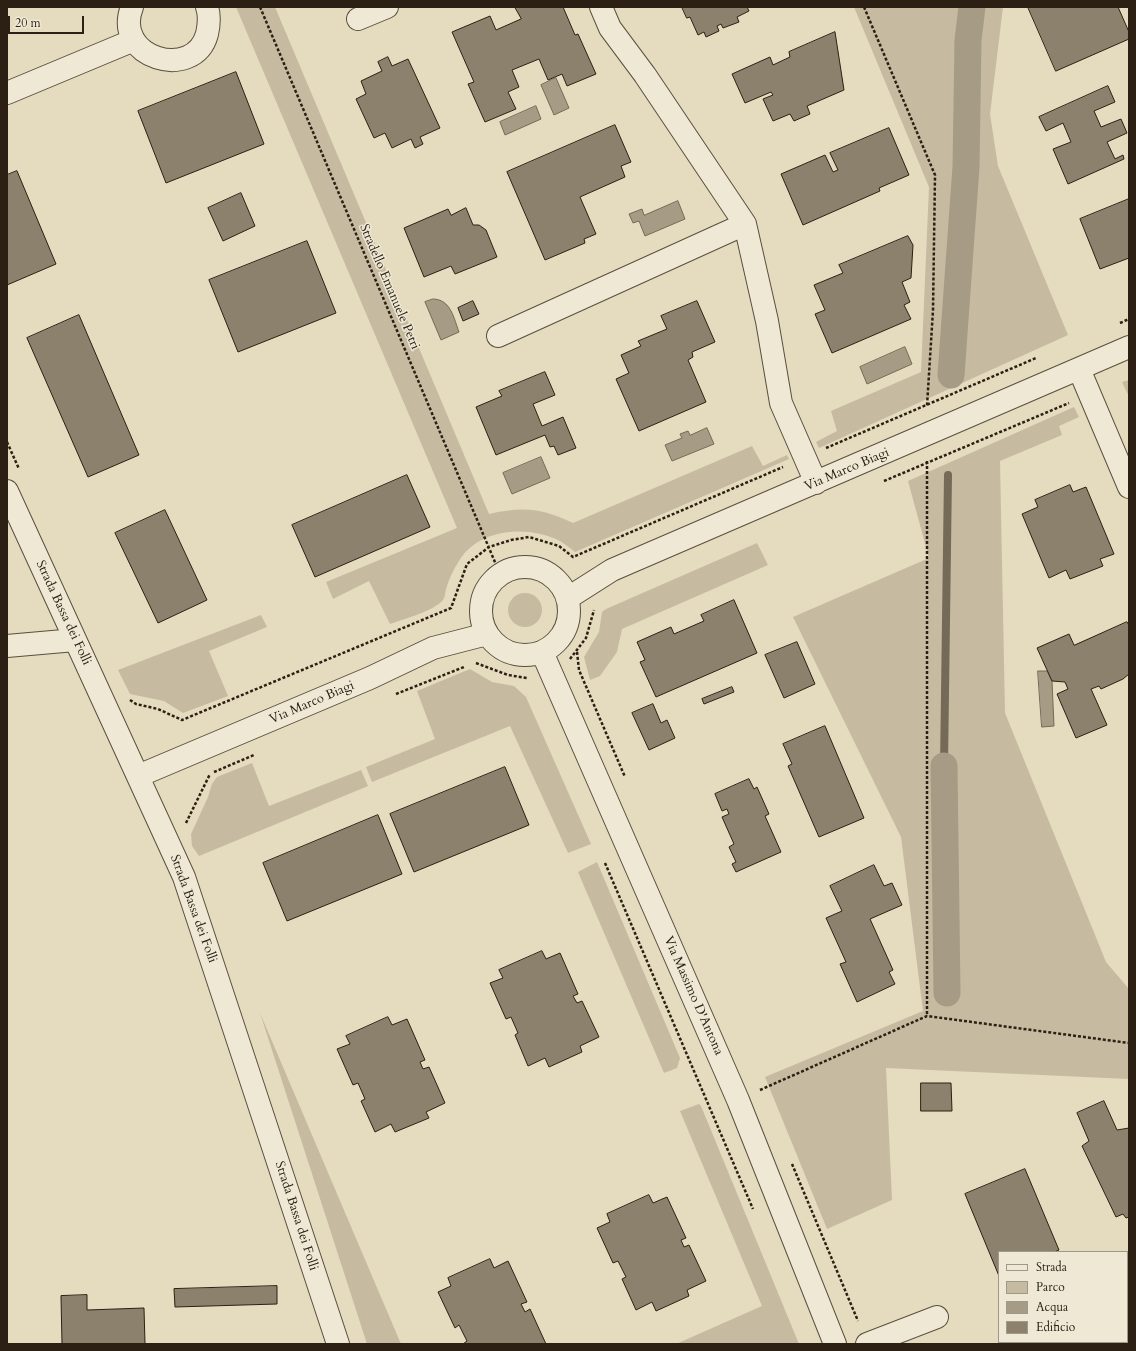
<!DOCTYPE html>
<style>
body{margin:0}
#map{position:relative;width:1136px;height:1351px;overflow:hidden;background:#e5dbbe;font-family:Cardo,serif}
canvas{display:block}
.frame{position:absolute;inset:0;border:8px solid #2c2014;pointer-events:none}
.legend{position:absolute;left:998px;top:1251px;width:130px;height:92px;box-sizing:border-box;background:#eee8d5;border:1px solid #a09888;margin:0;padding:5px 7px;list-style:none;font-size:12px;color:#2c2014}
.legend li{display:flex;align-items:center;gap:8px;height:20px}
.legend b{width:20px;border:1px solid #a09888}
.scale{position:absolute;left:8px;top:16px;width:76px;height:18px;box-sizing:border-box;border:2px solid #2c2014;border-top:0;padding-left:5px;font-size:12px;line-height:14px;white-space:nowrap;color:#2c2014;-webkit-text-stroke:3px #eee8d5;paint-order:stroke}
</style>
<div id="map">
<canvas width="1136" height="1351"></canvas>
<div class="frame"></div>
<ul class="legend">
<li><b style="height:5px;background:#eee8d5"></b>Strada</li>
<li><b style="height:11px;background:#c6bba1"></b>Parco</li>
<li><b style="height:11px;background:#a69b84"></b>Acqua</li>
<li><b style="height:11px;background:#8c816c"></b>Edificio</li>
</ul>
<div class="scale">20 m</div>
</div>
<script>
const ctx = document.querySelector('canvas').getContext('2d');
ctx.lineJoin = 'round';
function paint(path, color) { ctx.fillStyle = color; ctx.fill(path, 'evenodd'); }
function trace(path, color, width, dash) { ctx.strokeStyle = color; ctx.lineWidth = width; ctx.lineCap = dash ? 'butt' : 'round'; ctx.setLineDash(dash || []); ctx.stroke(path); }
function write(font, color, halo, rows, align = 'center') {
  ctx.font = font + ' Cardo,serif'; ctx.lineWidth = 3; ctx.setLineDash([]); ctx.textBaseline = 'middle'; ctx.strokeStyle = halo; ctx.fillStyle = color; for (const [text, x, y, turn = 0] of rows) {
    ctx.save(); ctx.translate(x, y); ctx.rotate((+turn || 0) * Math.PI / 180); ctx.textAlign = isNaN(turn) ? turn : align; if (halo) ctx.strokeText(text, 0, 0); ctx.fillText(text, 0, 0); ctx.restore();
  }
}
paint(new Path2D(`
 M236 7H275L489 514C522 506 542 508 573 523L752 446 763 466 787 455 789 459 575 552C570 548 565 544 560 541 528 525 479 528 459 561 453 570 449 579 446 589 445 593 445 598 443 600 434 611 404 619 390 624L369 581 333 599 326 582 457 528Z
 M854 7H1003L990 114 998 166 1068 335 819 448 816 442 837 431 831 411 921 372 929 187Z
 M1129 380V397L1122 382Z
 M1074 407 1079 417 1059 426 1062 435 1000 461 1005 713 1106 962 1129 989V1079L886 1068 892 1200 827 1229 765 1077 923 1011 901 837 793 617 929 558 908 481Z
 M757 543 768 565 622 629 617 652 600 676 590 680 584 657 599 632 602 612 606 609Z
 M508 610a17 17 0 1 1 34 0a17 17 0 1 1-34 0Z
 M261 615 267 627 209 651 228 696 183 713 164 701 130 694 118 670Z
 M470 669 492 682 514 686 526 697 591 844 568 853 510 726 372 782 366 767 435 739 417 691Z
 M252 763 269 806 361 770 368 786 199 856 192 846 191 834 208 797 212 784 217 777Z
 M597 862 680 1058 677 1068 664 1073 578 872Z
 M260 1013 401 1344H367Z
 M699 1104 701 1106 799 1344H676L762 1306 680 1111Z`), '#c6bba1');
const water = new Path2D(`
 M556 78 569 108 554 115 541 85Z
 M536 106 541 119 505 135 500 122Z
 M678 201 685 219 645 236 639 221 633 223 629 214 642 209 644 215Z
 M433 299C451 299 454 319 459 332L441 340 425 302Z
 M905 347 912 364 867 384 860 367Z
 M707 428 714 444 672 461 665 445 682 438 680 434 688 431 690 435Z
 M541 457 550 478 512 494 503 473Z
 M1038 671H1047L1052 681 1054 726 1042 727Z`);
paint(water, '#a69b84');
trace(water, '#756a57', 1);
trace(new Path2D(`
 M944 766 948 475`), '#756a57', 8);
trace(new Path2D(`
 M951 375 966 167 968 40 972 7
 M944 766 947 993`), '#a69b84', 27);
const building = new Path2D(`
 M515 7H563L575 35 578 34 596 74 567 86 562 74 548 80 539 59 512 70 519 87 508 92 516 109 485 122 468 84 474 82 452 32 490 16 496 30 521 19Z
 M682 7H747L749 11 737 17 739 22 723 28 721 24 717 26 719 31 706 37 704 32 698 35 690 17 687 18Z
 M1028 7H1118L1129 32V39L1056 71Z
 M835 32 844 90 807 106 810 114 794 121 790 114 773 121 763 99 773 95 771 92 745 103 732 74 770 57 773 65 790 57 789 52Z
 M388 57 392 66 408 59 440 128 420 137 423 144 415 148 411 139 392 148 385 133 374 138 356 99 366 94 361 81 382 71 378 62Z
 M236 72 264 144 166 183 138 111Z
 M1108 86 1115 102 1094 111 1101 127 1121 119 1127 133 1107 142 1115 159 1123 155 1124 159 1068 184 1053 149 1071 142 1063 123 1046 131 1039 117Z
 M615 125 631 162 621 166 625 177 580 197 596 234 584 239 585 243 545 260 507 172Z
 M889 128 909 175 879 188 880 191 803 225 781 174 825 155 833 172 838 170 830 153Z
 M17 171 56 264 7 285V175Z
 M241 193 255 226 223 241 208 208Z
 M1129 199V258L1100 269 1080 219Z
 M466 208 473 225H479L486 230 497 257 455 274 451 266 424 277 404 228 448 209 451 215Z
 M908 236 913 245 911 278 902 282 910 302 904 305 911 319 832 353 815 314 825 310 814 285 843 273 839 265Z
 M307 241 336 313 238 352 209 280Z
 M473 301 479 314 463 321 458 308Z
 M697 301 715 342 692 352 693 357 688 360 706 402 639 431 616 379 629 373 621 355 641 346 638 341 667 329 661 316Z
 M79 315 139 455 88 477 27 338Z
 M545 372 555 395 533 404 542 426 563 417 576 448 558 455 554 446 550 447 545 435 496 455 476 407 502 396 499 391Z
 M407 475 430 527 315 577 292 525Z
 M1070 485 1073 492 1086 487 1114 554 1100 559 1103 566 1070 579 1066 570 1049 578 1022 514 1038 507 1035 500Z
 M165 510 207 600 158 623 115 533Z
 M734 600 757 653 656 697 640 662 645 660 637 642 671 627 674 634 704 621 701 615Z
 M1127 622 1129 625V674L1123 679 1101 689 1099 686 1091 689 1107 725 1076 738 1057 694 1068 689 1065 682 1052 681 1037 648 1069 634 1074 645Z
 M797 642 815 684 784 698 765 655Z
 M732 687 734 692 704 704 702 699Z
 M653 704 661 723 667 720 675 738 649 750 632 713Z
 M825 726 864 818 819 837 788 766 792 764 783 744Z
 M505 767 529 825 414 872 390 814Z
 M749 779 754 789 757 787 769 814 765 816 781 852 736 872 732 864 736 862 729 847 734 844 722 817 729 814 727 809 722 811 715 794Z
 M378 815 402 874 287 921 263 863Z
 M874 865 884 886 892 883 902 905 870 919 893 970 889 972 895 984 857 1002 840 964 846 962 826 918 842 911 830 886Z
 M542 951 546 959 560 953 578 994 573 996 577 1003 582 1001 599 1037 580 1046 582 1052 549 1067 545 1058 528 1066 515 1035 518 1033 511 1017 506 1019 490 983 503 978 499 970Z
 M388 1017 392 1025 407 1019 425 1060 420 1062 423 1069 429 1067 445 1103 426 1112 429 1118 395 1132 391 1124 375 1132 361 1101 365 1099 358 1083 353 1085 337 1049 350 1044 346 1036Z
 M921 1083H951L952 1111H921Z
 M1104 1101 1117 1130 1129 1128V1217L1126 1218 1123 1214 1116 1217 1082 1146 1089 1141 1077 1113Z
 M1025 1169 1059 1250 1054 1252H999V1276L965 1194Z
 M649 1195 653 1203 667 1197 686 1238 681 1240 684 1247 689 1245 706 1281 687 1290 689 1296 656 1311 652 1302 636 1310 622 1279 626 1277 618 1261 613 1263 597 1228 610 1222 607 1214Z
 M1129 1252V1278L1127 1273V1253Z
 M490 1259 494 1268 508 1261 527 1302 521 1304 525 1312 530 1309 546 1344H463L467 1341 459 1325 455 1328 438 1292 451 1286 448 1278Z
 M277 1286V1304L175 1307 174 1289Z
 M87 1295V1310L144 1308 145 1344H62L61 1296Z
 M1129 1324V1344H1094L1093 1342H1127V1325Z
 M1018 1342H1086L1087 1344H1019Z`);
paint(building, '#8c816c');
trace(building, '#2c2014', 1);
const minor = new Path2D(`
 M132 7C112 58 194 82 207 34 209 25 210 16 207 7
 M601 7 610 28 645 75 745 224 767 321 781 403 816 483
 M358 19 387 7
 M7 93 134 40
 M498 336 745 224
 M1079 369 1129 487
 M7 491 184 877 338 1344
 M481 611a44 44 0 1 1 88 0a44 44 0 1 1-88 0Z
 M568 598 612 570 1129 347
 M7 646 75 640
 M542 652 738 1100 835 1344
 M138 776 370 678 433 648 487 634
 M867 1344 937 1317`);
trace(minor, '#5a4f3e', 24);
trace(new Path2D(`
 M260 7 500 574
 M864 7 935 175 933 310 927 406
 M1120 323 1129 319
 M7 442 19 469
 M826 448 1036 358
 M927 461V1016
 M884 481 1069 403
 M577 652 579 670 625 777
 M570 659 586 638 594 610
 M476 663 508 675 527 678
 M396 694 464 667
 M130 700 136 704 158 709 182 720 451 608 467 564 489 547 511 540 529 537 559 546 573 557 783 467
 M214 772 254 755
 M186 823 210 774
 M605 863 753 1209
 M760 1090 927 1016 1129 1043
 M792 1164 858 1321`), '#2c2014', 2.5, [3, 2]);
trace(minor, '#eee8d5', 22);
write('13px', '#2c2014', '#eee8d5', [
 ["Stradello Emanuele Petri",389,287,67],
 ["Via Marco Biagi",847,470,-23],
 ["Strada Bassa dei Folli",63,613,65],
 ["Via Marco Biagi",312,703,-23],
 ["Strada Bassa dei Folli",193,909,70],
 ["Via Massimo D'Antona",693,996,66],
 ["Strada Bassa dei Folli",296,1216,72]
]);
</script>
